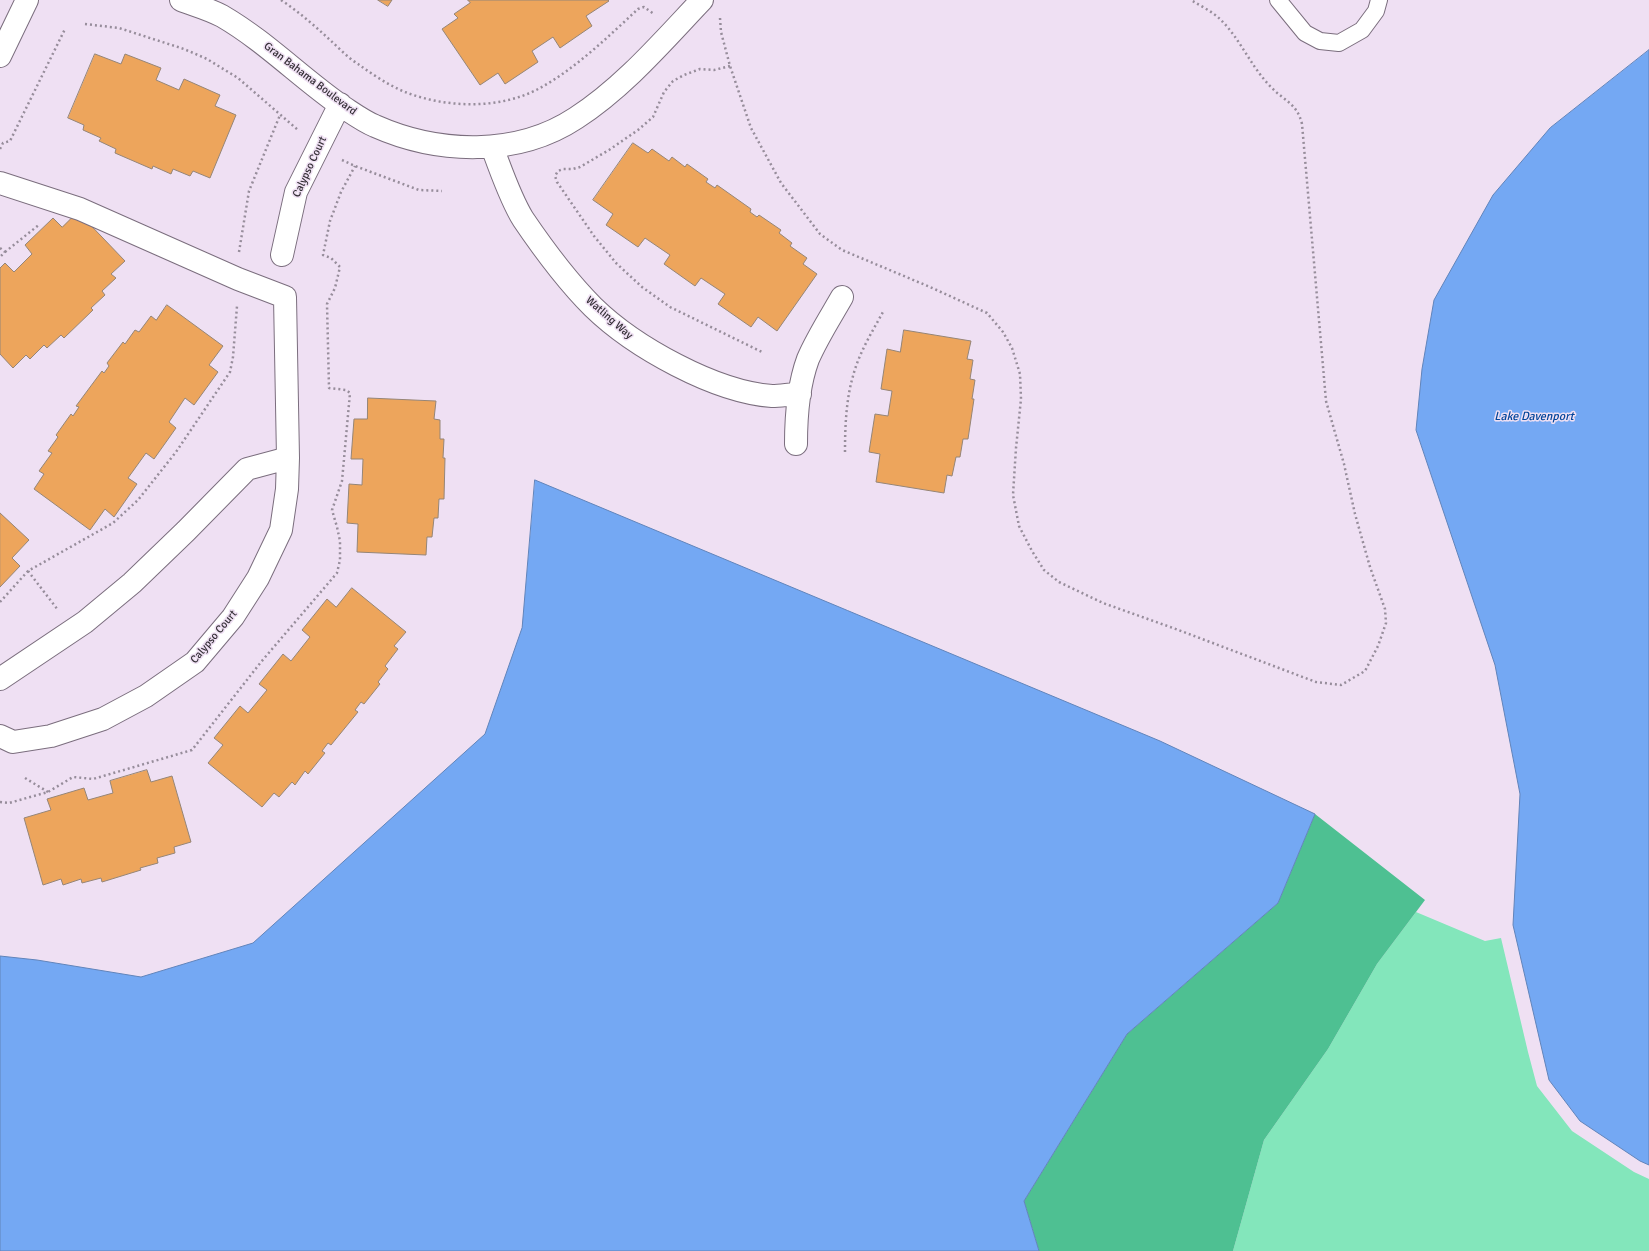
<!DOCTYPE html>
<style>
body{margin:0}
canvas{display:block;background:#efe0f3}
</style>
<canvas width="1649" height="1251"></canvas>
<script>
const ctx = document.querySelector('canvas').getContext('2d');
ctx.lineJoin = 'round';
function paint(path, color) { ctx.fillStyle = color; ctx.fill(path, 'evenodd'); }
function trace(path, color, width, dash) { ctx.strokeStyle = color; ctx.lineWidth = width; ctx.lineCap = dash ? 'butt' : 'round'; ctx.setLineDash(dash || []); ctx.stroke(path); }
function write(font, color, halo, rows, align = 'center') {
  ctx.font = font + ' Signika,sans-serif'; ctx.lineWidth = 3; ctx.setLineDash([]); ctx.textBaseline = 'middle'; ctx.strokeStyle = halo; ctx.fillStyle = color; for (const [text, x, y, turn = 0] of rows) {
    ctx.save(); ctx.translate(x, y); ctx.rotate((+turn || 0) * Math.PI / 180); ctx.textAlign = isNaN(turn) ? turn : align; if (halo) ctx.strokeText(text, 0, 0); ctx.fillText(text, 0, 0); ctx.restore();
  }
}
paint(new Path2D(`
 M1416 912 1485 941 1501 938 1528 1052 1537 1086 1572 1131 1634 1172 1649 1179V1251H1233L1264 1140 1328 1049 1377 964Z`), '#83e6bb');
paint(new Path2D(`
 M1315 814 1425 900 1377 964 1328 1049 1264 1140 1233 1251H1039L1024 1201 1127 1034 1278 903Z`), '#4ec092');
const water = new Path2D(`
 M1649 50V1165L1640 1161 1580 1121 1549 1080 1513 925 1520 794 1495 665 1416 430 1422 369 1434 300 1493 195 1550 128Z
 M535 480 1160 741 1315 814 1278 903 1127 1034 1024 1201 1039 1251H0V956L37 960 141 977 253 943 485 734 522 628Z`);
paint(water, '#74a8f3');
trace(water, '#6184ba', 1);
const building = new Path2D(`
 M378 0H392L388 6Z
 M468 0H608L609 1 586 16 592 26 560 48 553 37 532 51 538 62 505 84 498 73 480 85 442 29 458 18 454 14 470 3Z
 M95 54 121 64 125 54 161 68 156 80 179 90 184 79 220 95 215 106 236 115 210 178 193 171 190 176 173 169 171 174 153 166 152 169 115 153 116 149 99 141 101 138 83 130 84 125 68 118Z
 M633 143 648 153 652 149 669 161 672 157 685 167 687 164 708 179 706 182 715 188 717 185 751 209 750 212 757 217 759 215 781 230 779 233 792 243 790 246 807 258 803 264 817 274 777 331 758 317 751 327 718 304 725 294 701 278 695 286 664 264 670 255 645 238 638 247 606 225 613 214 593 200Z
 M78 212 125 261 111 274 116 278 102 291 105 295 91 308 93 310 64 338 61 335 47 348 44 345 30 359 26 355 13 368 0 354V268L5 263 14 272 32 254 25 245 53 218 62 227Z
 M167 305 223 346 209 365 218 372 194 405 185 398 169 422 176 428 154 459 146 453 128 478 137 484 114 517 105 509 90 530 34 489 44 474 39 471 52 453 48 451 58 437 56 435 71 414 73 416 79 407 76 406 102 371 104 373 109 366 107 363 123 342 125 344 135 330 139 332 151 316 156 320Z
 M904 330 971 341 967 359 973 360 970 379 975 380 972 399H974L968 439H963L960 457H956L952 476 947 475 944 493 876 482 880 454 869 452 875 414 888 416 892 391 881 389 887 349 900 352Z
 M368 398 436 401 434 419 440 420V439H444L443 458H445L444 499H439L438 518H434L432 537H427L426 555 357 552 358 524 347 523 349 484 362 485 363 459H351L354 419H367Z
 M0 513 29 540 12 558 20 566 0 587Z
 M352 588 406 632 394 646 398 649 385 666 388 669 378 682 380 684 364 704 361 702 355 710 358 712 331 745 328 743 322 751 325 753 308 774 305 771 295 785 292 782 279 797 274 793 262 807 208 763 223 745 214 738 240 706 248 713 267 690 259 684 283 654 291 661 310 637 302 630 327 599 336 607Z
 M147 770 151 782 172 776 191 842 174 847 175 853 157 858 158 863 140 868 141 870 102 882 101 878 82 883 81 879 63 885 61 879 43 885 24 818 51 810 47 799 84 788 88 800 113 793 110 781Z`);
paint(building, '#eda55c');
trace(building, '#958577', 1);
const lane = new Path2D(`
 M1278 0 1305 33 1320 41 1339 43 1362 30 1376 11 1379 0`);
const street = new Path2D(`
 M181 0C194 5 209 9 222 16 265 41 300 77 340 105 351 112 363 121 375 126 438 154 517 157 576 118 624 87 663 41 702 0
 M0 56 27 0
 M492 147C501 170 510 198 523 219 544 250 567 281 593 307 634 347 715 392 772 396 781 396 791 394 800 394
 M0 183 80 209 238 279 285 297 288 458 287 489 281 530 258 578 233 617 195 662 146 696 103 719 51 736 13 742 0 736
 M282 255 296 192 340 104
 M796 444C796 416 798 386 808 359 817 338 830 318 842 297
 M0 679 85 622 132 583 186 531 247 469 288 458`);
trace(lane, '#7b6e7e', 18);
trace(street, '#7b6e7e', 24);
trace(new Path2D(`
 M281 0C299 12 315 26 330 40 339 48 348 58 358 64 372 74 388 85 405 92 446 108 500 110 540 88 575 69 609 36 638 9L644 7 654 14
 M720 18 721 32 730 66 751 128 781 183 820 234 842 250 930 287 987 313 1003 332 1012 348 1020 374 1021 399 1016 448 1013 495 1019 526 1032 551 1044 570 1059 582 1103 603 1173 628 1316 682 1341 685 1365 671 1378 646 1386 623 1385 609 1370 567 1355 514 1344 464 1326 401 1302 124C1297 103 1284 101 1271 87 1251 67 1241 40 1221 20 1213 12 1201 6 1191 0
 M85 24 119 28 184 49 207 59 238 78 298 130
 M730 66 714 70 700 69 684 75 673 81 664 92 653 117 638 130 609 150 580 167 573 169H563L558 171 555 176 557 182 594 236 616 263 642 287 670 307 762 352
 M0 149 3 143 10 141 65 29
 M342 160 355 166 419 190 442 191
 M0 248 5 252 0 257
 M5 252 40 224
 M239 252 249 191 280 115
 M845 452C845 427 846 400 853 376 859 353 872 332 883 312
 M28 571 58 610
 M0 602 28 571 113 523 138 500 176 452 230 372 233 357 237 306
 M25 778 48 792
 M0 802 9 803 48 792 73 777 93 779 192 750 261 662 337 573 340 560V541L337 527 332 510 342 481 350 393 346 390 329 388 327 304 335 288 340 267 331 258 323 255 330 221 341 192 355 166`), '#978d9b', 2.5, [2, 3]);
trace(lane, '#fff', 16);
trace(street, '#fff', 22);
write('11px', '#342f36', '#efe0f3', [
 ["Gran Bahama Boulevard",310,79,37],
 ["Calypso Court",310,167,-65],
 ["Watling Way",609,318,41],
 ["Calypso Court",214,637,-50]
]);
write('italic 12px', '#00449a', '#efe0f3', [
 ["Lake Davenport",1534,417]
]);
</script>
